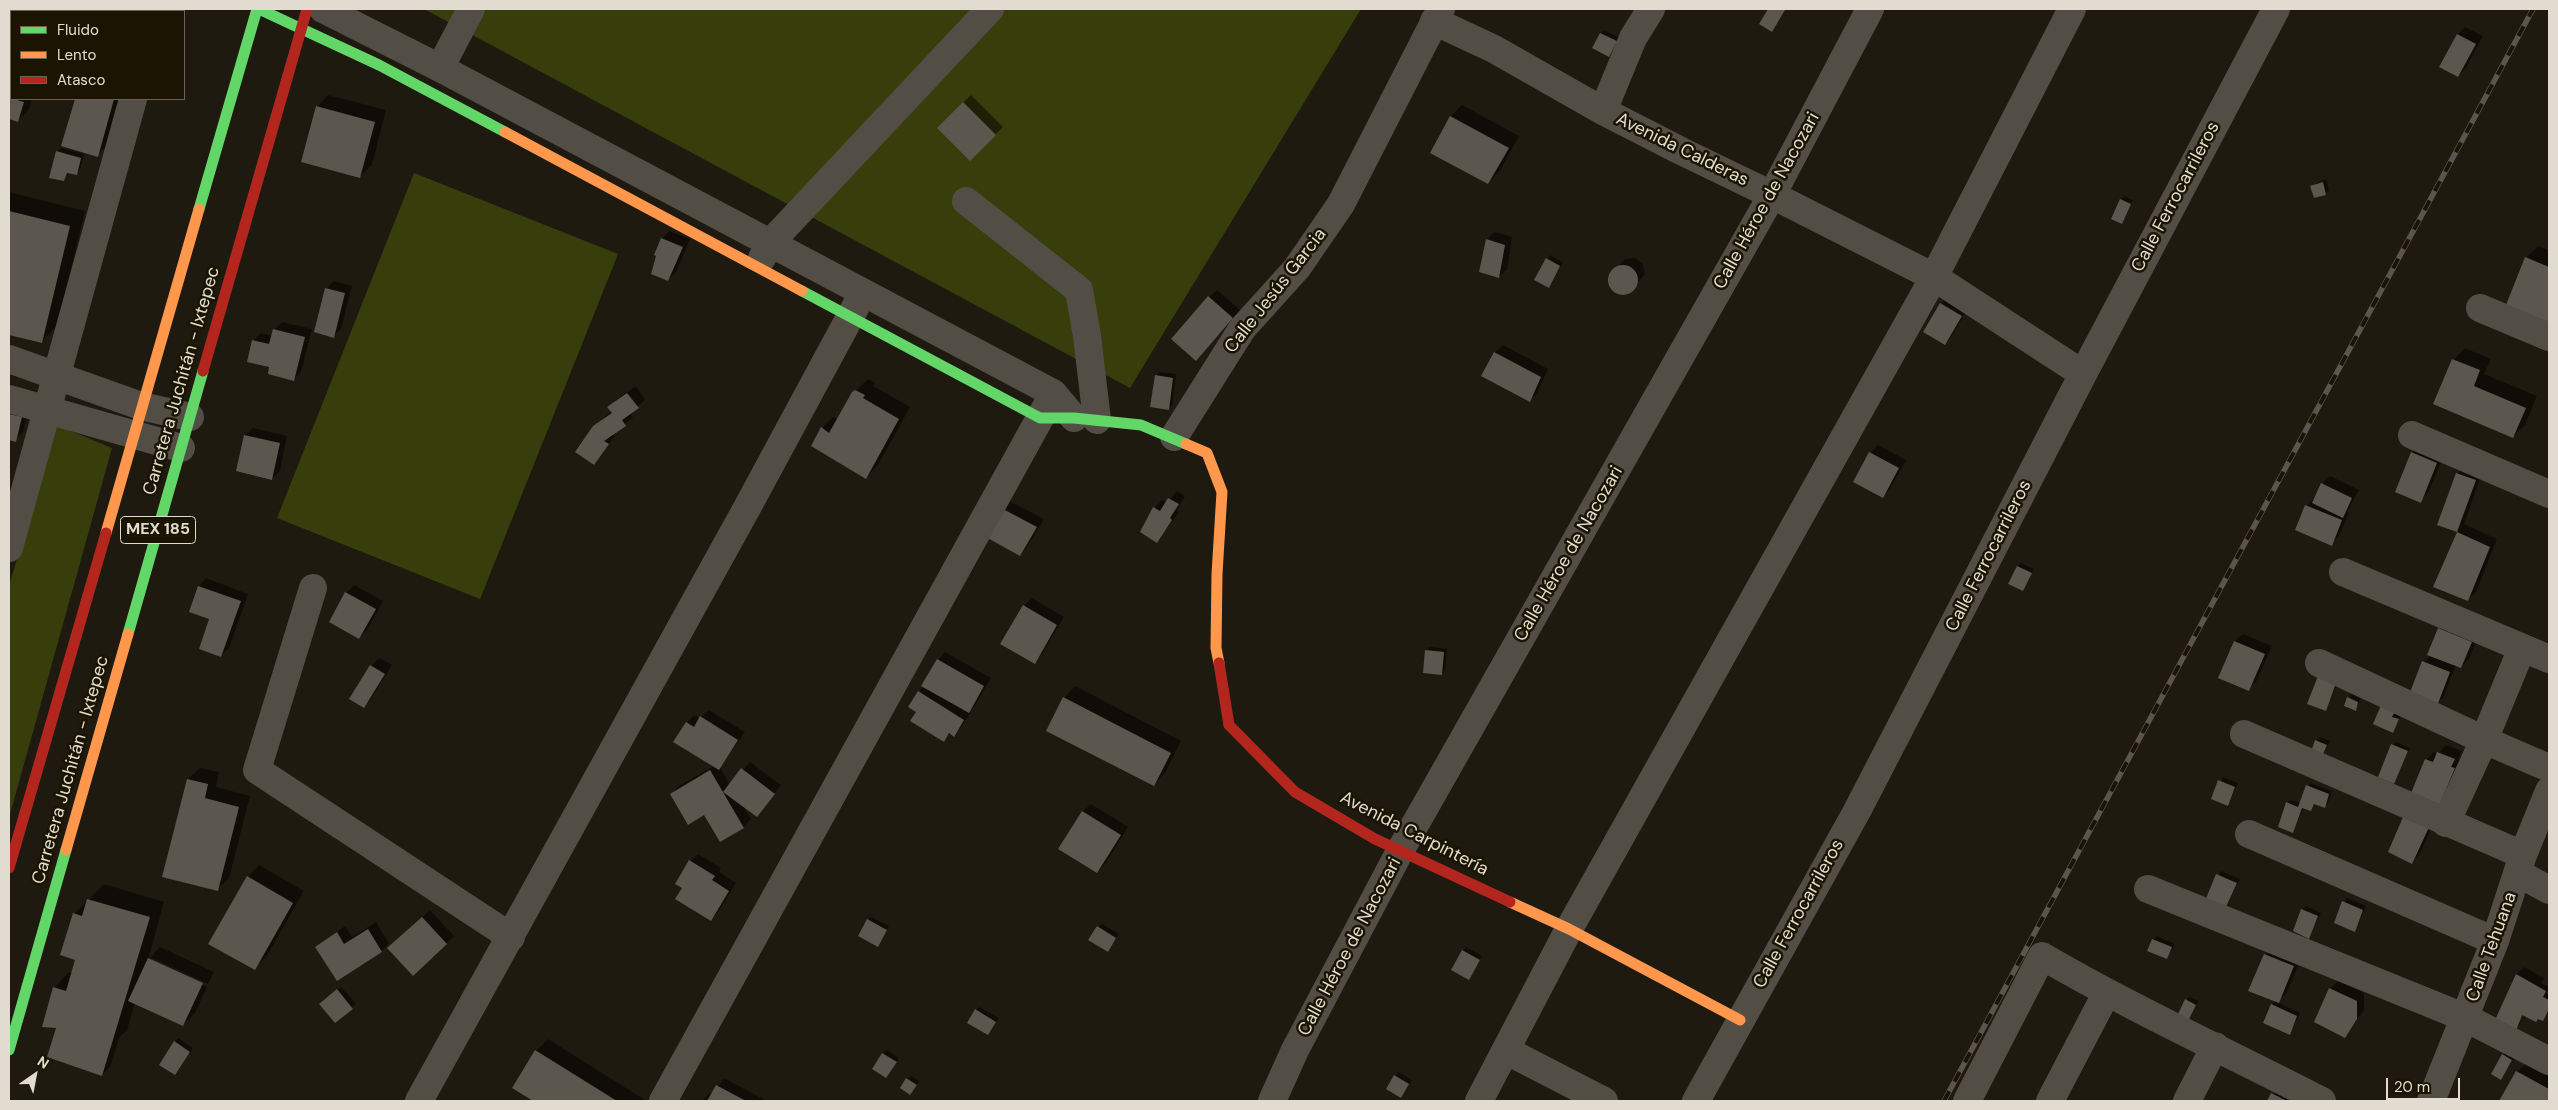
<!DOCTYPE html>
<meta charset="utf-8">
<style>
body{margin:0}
#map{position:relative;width:2558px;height:1110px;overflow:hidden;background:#1f1a0f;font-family:"DM Sans",sans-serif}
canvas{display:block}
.frame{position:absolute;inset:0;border:10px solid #e1dccf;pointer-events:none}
.legend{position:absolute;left:10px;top:10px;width:175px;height:90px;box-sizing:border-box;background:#1c1402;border:1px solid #6b6454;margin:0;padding:6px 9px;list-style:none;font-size:15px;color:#e1dccf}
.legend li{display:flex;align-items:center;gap:10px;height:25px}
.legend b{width:25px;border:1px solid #6b6454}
.north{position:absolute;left:10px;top:1050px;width:50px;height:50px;-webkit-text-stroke:4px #1c1402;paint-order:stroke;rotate:33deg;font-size:14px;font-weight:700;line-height:20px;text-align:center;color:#e1dccf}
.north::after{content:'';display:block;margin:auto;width:18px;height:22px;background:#e1dccf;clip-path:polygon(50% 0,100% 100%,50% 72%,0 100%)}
.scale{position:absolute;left:2386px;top:1078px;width:74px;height:22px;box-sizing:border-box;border:2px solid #e1dccf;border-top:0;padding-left:6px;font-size:15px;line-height:18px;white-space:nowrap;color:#e1dccf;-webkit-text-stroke:4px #1c1402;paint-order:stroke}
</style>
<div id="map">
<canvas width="2558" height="1110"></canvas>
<div class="frame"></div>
<ul class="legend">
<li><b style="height:6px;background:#63d668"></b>Fluido</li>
<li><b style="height:6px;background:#ff974d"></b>Lento</li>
<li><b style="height:6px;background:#b3261e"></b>Atasco</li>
</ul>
<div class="north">N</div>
<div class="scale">20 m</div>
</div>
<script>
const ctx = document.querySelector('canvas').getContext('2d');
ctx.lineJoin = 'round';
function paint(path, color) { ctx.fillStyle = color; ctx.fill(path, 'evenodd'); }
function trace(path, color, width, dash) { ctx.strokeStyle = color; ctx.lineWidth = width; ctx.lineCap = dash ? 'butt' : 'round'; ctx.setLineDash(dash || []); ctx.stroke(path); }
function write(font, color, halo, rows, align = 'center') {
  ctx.font = font + ' "DM Sans",sans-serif'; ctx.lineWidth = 5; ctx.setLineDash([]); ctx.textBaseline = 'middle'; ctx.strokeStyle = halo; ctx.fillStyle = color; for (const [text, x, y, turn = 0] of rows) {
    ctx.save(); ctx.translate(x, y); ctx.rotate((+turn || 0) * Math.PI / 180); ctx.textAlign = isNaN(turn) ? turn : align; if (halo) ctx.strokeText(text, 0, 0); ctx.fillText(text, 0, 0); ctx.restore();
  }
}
paint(new Path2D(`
 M424 9H1361L1130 388Z
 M414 173 618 254 480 599 277 518Z
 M56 425 112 448 9 818V586Z`), '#383d0c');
paint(new Path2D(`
 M1770 9H1786L1772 31 1761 24Z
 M2465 27 2483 36 2466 68 2458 75V34Z
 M1604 30 1619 38 1608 55 1601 34Z
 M9 88 11 89V99H32L29 109 17 121 9 118Z
 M328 95 386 110 372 165 360 176 317 107Z
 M971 95 1003 127 970 160 938 128Z
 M76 99H122L109 144 97 155 63 145Z
 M1462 105 1519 136 1500 171 1488 183 1451 116Z
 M61 148 84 154 80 170 76 174 69 172 64 180 57 152Z
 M2326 179 2329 190 2326 194 2311 186Z
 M9 192 85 211 57 326 41 342 9 334Z
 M2124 196 2133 200 2122 222 2121 200Z
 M669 231 690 239 676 272 668 280 662 239Z
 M1495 232 1512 237 1507 269 1499 277 1480 271 1487 239Z
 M2538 246 2549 250V327L2526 258Z
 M1550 255 1563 263 1548 286 1547 259Z
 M1635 258 1643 264 1645 274 1630 292 1620 293 1611 287 1610 276 1625 259Z
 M334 281 352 286 341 329 333 337 326 289Z
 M1217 290 1240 310 1196 360 1209 297Z
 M1948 296 1968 308 1952 336 1945 344 1941 304Z
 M282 322 312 329 301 372 293 380 253 341 261 333 273 336 274 330Z
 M1503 345 1548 369 1537 393 1530 400 1483 376 1495 352Z
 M2465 348 2491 359 2484 374 2537 396 2525 425 2513 436 2435 404 2454 359Z
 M1159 372 1176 374 1172 405 1169 409 1156 376Z
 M868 379 875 383 873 386 910 407 878 465 866 477 822 428 833 417 838 419 853 393Z
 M636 386 645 400 630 413 633 417 612 434 615 436 594 463V426L612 411 609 407 617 399Z
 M9 404 29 409 23 432 15 440 9 438Z
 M253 428 287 436 280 471 272 479 245 435Z
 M1878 445 1906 460 1890 489 1882 497 1854 481 1871 452Z
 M2420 445 2444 455 2428 493 2420 501 2412 453Z
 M2465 466 2482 473 2464 524 2497 539 2476 592 2468 599 2435 586 2458 531 2439 524 2457 474Z
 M2330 476 2359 490 2347 512 2349 513 2339 536 2331 544 2297 529 2306 506 2315 498 2322 484Z
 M1177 491 1185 496 1177 510 1179 512 1157 542 1142 531 1155 508 1162 500 1167 503Z
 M1009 501 1044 519 1027 547 1020 555 986 535Z
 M2021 563 2034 569 2023 590 2018 566Z
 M206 578 248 594 229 648 221 655 211 618 190 611 199 586Z
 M354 585 383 601 367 630 359 637 346 593Z
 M1032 598 1064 617 1042 654 1035 662 1002 644 1024 606Z
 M2447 621 2479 634 2469 659 2461 667 2456 665 2444 696 2437 704 2424 662 2431 655 2439 629Z
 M2243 634 2272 646 2256 682 2248 689 2220 677 2235 641Z
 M1430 647 1447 649 1445 670 1442 674 1426 651Z
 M945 652 991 678 976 704 969 711 971 712 961 727 954 735 951 733 943 740 918 711 919 692 924 686 938 660Z
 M379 658 392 665 371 699 363 707 371 666Z
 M2339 680 2325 710 2309 703Z
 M1075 686 1181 741 1165 773 1153 784 1064 698Z
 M2352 694 2361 698 2356 709 2345 705Z
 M2383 705 2401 716 2392 731Z
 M709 710 745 732 720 767 730 785 750 762 781 785 757 816 742 805 751 819 743 827 705 813 672 794 679 786 714 766 687 723 694 715 700 718Z
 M2320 737 2330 741 2324 754H2311Z
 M2396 742 2410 748 2393 783V745Z
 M2446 745 2462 751 2458 759 2462 761 2447 796 2439 804 2426 760 2434 752 2438 754Z
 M200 768 219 772 216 787 250 796 229 878 217 890 188 779Z
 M2223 777 2238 783 2228 805 2213 798Z
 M2310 783 2332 791 2328 803 2324 806 2315 804 2311 810 2304 807 2293 831 2287 803 2291 800 2301 803Z
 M2415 803 2438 815 2419 855 2411 862Z
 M1091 804 1128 827 1105 864 1097 872 1060 848 1083 811Z
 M698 854 721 868 719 872 736 883 718 912 711 920 683 888 690 861Z
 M259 865 304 891 266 957 255 968 248 877Z
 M2221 871 2240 879 2225 908 2206 900Z
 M104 884 164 902 148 960 160 947 214 972 208 984 152 958V961L207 987 195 1013 183 1025 135 1003 127 1030 119 1038 110 1067 102 1075 58 1027 54 988 69 972 73 973 77 959 74 914Z
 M2347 898 2366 906 2355 931 2336 922Z
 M2306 906 2321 913 2309 937 2303 910Z
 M430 910 454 936 446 944 396 941Z
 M871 917 889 926 877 945 868 920Z
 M376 922 389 943 382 951 337 979 316 947 345 926 352 937Z
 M1102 924 1119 934 1108 950 1098 927Z
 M2156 936 2175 944 2167 958 2153 940Z
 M1466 947 1482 956 1468 978 1463 951Z
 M2272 947 2301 959 2286 994 2277 1002 2300 1013 2290 1033 2272 1005 2276 1000 2265 955Z
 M2524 967 2544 978 2541 983 2549 987 2546 993 2549 995V1010L2543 1020 2526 1016 2516 1029 2497 1020 2517 974ZM2524 1009 2527 1011 2521 1022H2519Z
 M2338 981 2364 993V1010L2345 1037 2316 1022 2330 989Z
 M341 987 356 1004 336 1022 324 1000Z
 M2189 997 2199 1001 2189 1018 2186 1000Z
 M979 1007 999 1018 988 1034 976 1010Z
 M178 1038 193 1048 175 1074V1042Z
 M548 1039 645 1100 644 1101H535L514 1088 536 1051Z
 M887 1050 899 1058 886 1077 883 1054Z
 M2506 1051 2515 1056 2501 1079 2492 1074Z
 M2529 1060 2549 1071V1101H2501L2517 1072Z
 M1399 1072 1412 1080 1401 1096 1395 1076Z
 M911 1076 919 1081 914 1090 907 1079Z
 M724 1078 767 1101H702L710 1093 712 1095Z
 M2280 1086 2309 1101H2268Z`), '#0007');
paint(new Path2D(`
 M1768 9 1785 10 1772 32 1759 24Z
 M1600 33 1617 41 1609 57 1592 48Z
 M2457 34 2476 44 2458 77 2439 67Z
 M9 98 24 102 18 122 9 119Z
 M75 99H114L98 157 61 146Z
 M963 102 996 135 970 161 937 128Z
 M316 106 375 122 360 178 301 162Z
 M1450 116 1509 148 1488 184 1430 153Z
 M56 151 81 158 77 175 67 173 64 181 49 178Z
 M2323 182 2326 195 2314 198 2310 186Z
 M2120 199 2131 204 2122 224 2111 219Z
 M9 211 70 226 42 343 9 335Z
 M661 238 683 247 668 281 651 274 656 256 654 255Z
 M1486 239 1505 245 1499 278 1479 272Z
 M2525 257 2549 267V329L2504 310Z
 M1546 258 1560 266 1549 288 1534 280Z
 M1608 280a15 15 0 1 1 30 0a15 15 0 1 1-30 0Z
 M325 288 345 293 334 338 314 332Z
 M1208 296 1233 318 1196 361 1171 339Z
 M1940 303 1962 316 1945 345 1923 332Z
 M273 329 305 337 294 381 268 374 269 367 247 362 252 340 269 344Z
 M1494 352 1541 377 1530 402 1481 376Z
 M2452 359 2480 370 2474 386 2526 408 2513 438 2433 404Z
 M1155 375 1173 378 1169 410 1150 407Z
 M855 390 865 395 863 398 899 419 866 479 811 446 821 427 829 433 852 392Z
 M627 393 639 408 622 420 626 426 604 441 609 444 594 465 575 452 593 426 612 413 607 407Z
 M9 414 22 417 16 442 9 440Z
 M244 435 280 443 272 480 236 471Z
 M1869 452 1899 468 1883 498 1853 482Z
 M2411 452 2437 463 2421 503 2395 492Z
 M2456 473 2476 480 2457 532 2437 525Z
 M2321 483 2352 498 2343 518 2312 503Z
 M1168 498 1179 504 1170 518 1172 520 1157 543 1140 532 1153 507 1160 511Z
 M2305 505 2342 520 2332 546 2295 530Z
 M1001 508 1037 527 1020 556 984 536Z
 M2457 532 2490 547 2468 601 2433 587Z
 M2017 566 2032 573 2023 591 2008 584Z
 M198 586 241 601 221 657 199 649 209 619 189 612Z
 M345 592 376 609 359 639 329 622Z
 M1023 605 1057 625 1035 664 1000 644Z
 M2438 628 2472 642 2461 668 2427 655Z
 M2234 641 2265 654 2249 691 2218 678Z
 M1425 650 1444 652 1442 675 1423 673Z
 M937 659 984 686 969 713 921 686Z
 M2422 661 2450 672 2437 706 2409 695Z
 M370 665 385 674 364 708 349 699Z
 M2318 676 2336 683 2326 711 2307 704Z
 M918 691 964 720 954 737 949 733 944 742 910 721 916 712 908 707Z
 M1063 697 1171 753 1154 786 1046 731Z
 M2347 697 2358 702 2356 711 2344 706Z
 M2381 705 2395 711 2392 717 2399 719 2393 733 2373 724Z
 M700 716 738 740 719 770 673 742 686 722 694 727Z
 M2315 740 2327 745 2321 759 2310 755Z
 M2391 744 2408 751 2394 784 2378 777Z
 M2437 752 2455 759 2451 767 2455 768 2439 806 2411 793 2425 759 2433 762Z
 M741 768 775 794 757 817 723 792Z
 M710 770 744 828 720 842 704 815 688 825 670 794Z
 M187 779 208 784 205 798 239 807 218 891 162 877Z
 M2218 780 2235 787 2228 806 2211 799Z
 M2306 785 2329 794 2325 808 2314 804 2311 811 2302 808 2293 833 2278 827 2286 802 2298 807Z
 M2406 810 2431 823 2412 864 2388 852Z
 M1082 811 1121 835 1097 873 1058 849Z
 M689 860 715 876 712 880 729 891 711 921 675 899 682 888 675 884Z
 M2216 874 2237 883 2225 909 2205 901Z
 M247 876 293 903 255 970 208 944Z
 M87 899 150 917 102 1076 47 1057 56 1028 42 1027 53 987 66 991 75 960 60 955 73 913 82 916Z
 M2342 901 2363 910 2355 932 2334 923Z
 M2301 909 2318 916 2309 939 2293 931Z
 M422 917 447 944 413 976 387 948Z
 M867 919 887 930 878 947 858 936Z
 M1097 926 1116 938 1108 952 1088 940Z
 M368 929 382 952 337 981 315 947 337 932 344 944Z
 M2152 939 2172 947 2167 959 2147 951Z
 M1462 950 1480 960 1469 980 1451 970Z
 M2264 954 2294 966 2279 1003 2248 991Z
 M148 958 203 983 183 1026 128 1001Z
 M2516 974 2546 991 2543 997 2549 1000V1009L2543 1021 2538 1019 2536 1022 2522 1015 2516 1031 2495 1020Z
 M2329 988 2357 1001V1019L2345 1038 2314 1022Z
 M337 989 353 1009 335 1023 319 1004Z
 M2185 999 2196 1005 2189 1019 2178 1014Z
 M2271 1004 2297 1016 2290 1035 2263 1023Z
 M975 1009 996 1022 988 1035 967 1023Z
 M174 1041 190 1052 175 1075 159 1065Z
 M535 1050 617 1101H533L512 1088Z
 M882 1053 897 1062 886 1078 872 1069Z
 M2502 1054 2512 1060 2501 1080 2491 1074Z
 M2516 1071 2549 1089V1101H2499Z
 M1394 1075 1409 1084 1401 1098 1386 1089Z
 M906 1078 917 1085 910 1095 900 1088Z
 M716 1085 746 1101H707Z
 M2271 1093 2287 1101H2267Z`), '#5c574e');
trace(new Path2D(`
 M323 9 440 68 1053 393 1074 418
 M157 11 158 9
 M1434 21 1494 49 1603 111 1681 151 1772 195 1934 277 2083 374
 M440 68 471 9
 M1603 111 1633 38 1651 9
 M966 201 1079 290 1087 336 1097 420
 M762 258 770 243 990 9
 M2480 308 2549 337
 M9 359 141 406 190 417
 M9 399 181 448
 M2412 435 2549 494
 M1174 437 1242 329 1297 268 1341 204 1441 9
 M9 548 133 99
 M2343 572 2549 659
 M313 588 257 770 511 937
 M2319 663 2484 740 2549 768
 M2244 734 2523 855
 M2446 823 2484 740 2522 648
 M2249 834 2495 941
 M2518 873 2549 890
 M2148 889 2466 1018 2549 1061
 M1507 1051 1604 1101
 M419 1101 748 506 863 293
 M663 1101 1051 398
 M1272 1101 1295 1050 1400 851 1772 195 1870 9
 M1479 1101 1569 929 1934 277 2072 9
 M1696 1101 1857 811 2083 374 2276 9
 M1967 1101 2042 956C2133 1009 2229 1053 2322 1101
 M2050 1101 2106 994
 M2187 1101 2215 1046
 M2431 1101 2495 941 2523 855 2549 791`), '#524e46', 28);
trace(new Path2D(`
 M259 9 379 65 505 132
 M199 209 257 9
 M802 291 1040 418H1074L1141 425 1186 444
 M128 634 203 371
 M9 1050 66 850`), '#63d668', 11);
trace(new Path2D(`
 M505 132 802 291
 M1186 444 1207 453 1222 492 1217 574 1216 648 1219 663
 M106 533 199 209
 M66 850 128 634
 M1510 902 1569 929 1740 1020`), '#ff974d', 11);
trace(new Path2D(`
 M203 371 307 9
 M1219 663 1229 725 1295 792 1375 839 1510 902
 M9 868 106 533`), '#b3261e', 11);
const rail = new Path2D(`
 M1944 1101 2533 9`);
trace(rail, '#5a564f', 5.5);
trace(rail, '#1c1402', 4, [11]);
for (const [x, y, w] of [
 [158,530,75]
]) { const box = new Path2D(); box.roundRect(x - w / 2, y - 13.5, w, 27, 4); ctx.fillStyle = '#1c1402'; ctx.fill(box); trace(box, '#e1dccf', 1); }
write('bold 16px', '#e1dccf', null, [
 ["MEX 185",158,530]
]);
write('18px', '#e1dccf', '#1c1402', [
 ["Avenida Calderas",1682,150,26],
 ["Calle Ferrocarrileros",2176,197,-62],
 ["Calle Héroe de Nacozari",1767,201,-61],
 ["Calle Jesús Garcia",1276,291,-52],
 ["Carretera Juchitán - Ixtepec",182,381,-74],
 ["Calle Héroe de Nacozari",1569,554,-60],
 ["Calle Ferrocarrileros",1989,556,-63],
 ["Carretera Juchitán - Ixtepec",71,770,-74],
 ["Avenida Carpintería",1414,834,27],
 ["Calle Ferrocarrileros",1799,914,-61],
 ["Calle Héroe de Nacozari",1350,947,-62],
 ["Calle Tehuana",2492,947,-70]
]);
</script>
